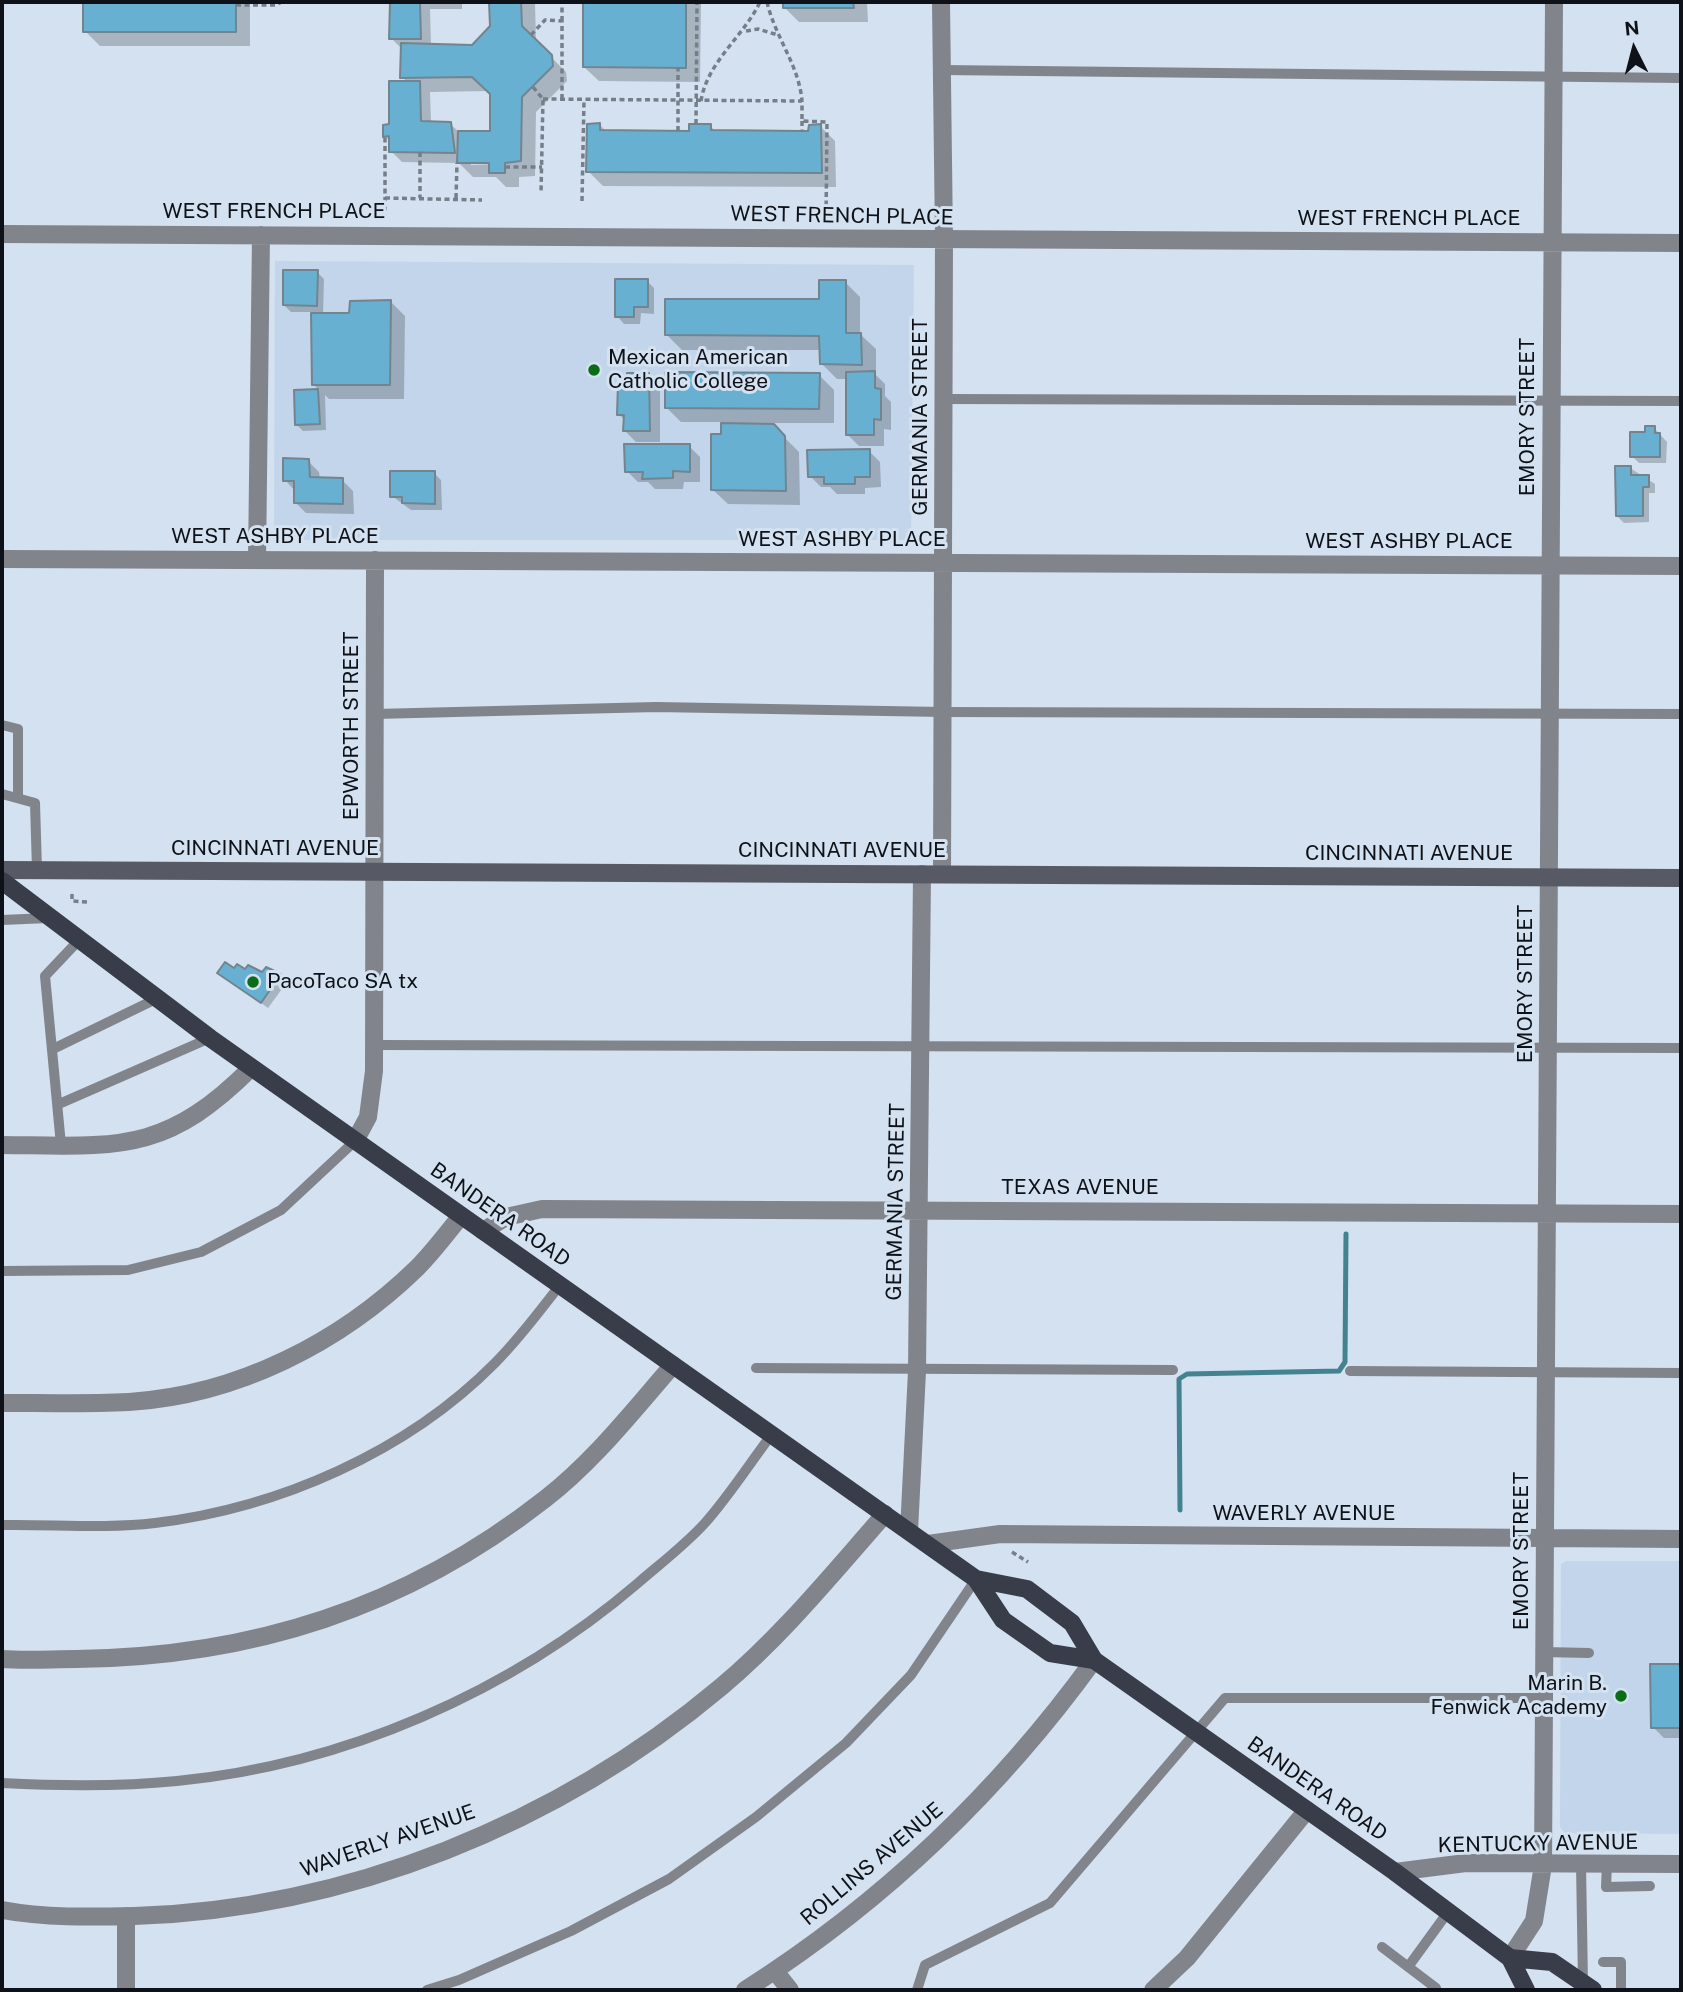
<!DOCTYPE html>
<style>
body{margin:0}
#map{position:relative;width:1683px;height:1992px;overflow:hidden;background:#d3e1f0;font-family:"Public Sans",sans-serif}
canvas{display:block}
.frame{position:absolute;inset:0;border:4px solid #0e1218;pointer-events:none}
.north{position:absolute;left:1599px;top:14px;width:70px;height:70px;-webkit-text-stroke:5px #d3e1f0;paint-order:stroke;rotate:354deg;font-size:19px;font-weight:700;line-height:28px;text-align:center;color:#0e1218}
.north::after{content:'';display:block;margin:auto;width:24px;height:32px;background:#0e1218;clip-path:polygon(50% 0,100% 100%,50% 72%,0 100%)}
</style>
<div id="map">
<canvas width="1683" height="1992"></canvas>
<div class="frame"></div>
<div class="north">N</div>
</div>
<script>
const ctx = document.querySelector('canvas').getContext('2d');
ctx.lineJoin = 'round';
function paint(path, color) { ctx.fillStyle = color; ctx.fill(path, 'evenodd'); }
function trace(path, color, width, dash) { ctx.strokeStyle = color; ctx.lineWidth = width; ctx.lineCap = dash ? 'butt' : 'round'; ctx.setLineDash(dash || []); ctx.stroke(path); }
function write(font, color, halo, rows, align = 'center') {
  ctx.font = font + ' "Public Sans",sans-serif'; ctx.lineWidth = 6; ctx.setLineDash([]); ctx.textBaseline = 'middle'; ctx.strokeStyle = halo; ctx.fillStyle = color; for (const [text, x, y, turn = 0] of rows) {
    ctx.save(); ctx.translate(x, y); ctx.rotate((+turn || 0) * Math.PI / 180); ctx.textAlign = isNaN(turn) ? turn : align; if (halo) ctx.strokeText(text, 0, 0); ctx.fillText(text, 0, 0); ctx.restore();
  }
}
paint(new Path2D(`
 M275 261 914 265 911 540H274Z
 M1567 1561H1681V1834L1565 1833 1560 1827 1561 1564Z`), '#c2d5ea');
paint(new Path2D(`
 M85 2H250V46H100L85 31Z
 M391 2H462V9H430L431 46H473L492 26 491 4 474 2H535L536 42 566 72 567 81 536 112 535 176 519 177V187H506L496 177H473L459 163 402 162 391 151V142L385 136 408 83 402 77V49L391 38ZM489 91 492 94 491 133 459 132 450 124 431 123 430 92ZM471 161H498V164L471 165Z
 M585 2H701L700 82 599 81 584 67Z
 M784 2H867L868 22H799L784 7Z
 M600 125 606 131 690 132 710 126 717 132 810 133 820 126 835 141 836 187 603 186 588 171Z
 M317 272 324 279 323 315H351L390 301 405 316 404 399H329L325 395 326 430 303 431 296 424 295 392 320 391 314 385 313 312H291L284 305Z
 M647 281 654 288V314L641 313 640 324H624L617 316Z
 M845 282 860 297V334L876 349V375L885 384V396L891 402V430L884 429V446H859L848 435V379H837L822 364V350H682L667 335 821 301Z
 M649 375 660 386V442H636L625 431V421L619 414 628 386Z
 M819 375 834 390V423H770L799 452 800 505 728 504 713 490 722 422H681L666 407Z
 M1654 428 1667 442 1666 463H1639L1632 456Z
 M689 446 700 457V482H684L683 489H655L648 482H638L627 471Z
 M869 451 880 462 881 487 865 488V494H837L830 487H821L810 476Z
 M308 461 319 472 320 479 342 480 353 491 354 514 306 513 295 502V491L285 480Z
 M1630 468 1655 484V493H1649V522L1624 523 1617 516Z
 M434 473 441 480 442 510H411L392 496Z
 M235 970 280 975 287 982 268 1008 220 973Z
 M1652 1666H1681V1738H1664L1653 1727Z`), '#0003');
trace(new Path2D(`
 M1180 1510 1179 1379 1187 1374 1339 1371 1345 1362 1346 1234`), '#43838f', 5);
const building = new Path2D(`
 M83 2H236V32H83Z
 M390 2H420L421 39H389Z
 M489 2H521L522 26 552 55 553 66 522 97 521 161 505 163V173H489V163H457L458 131H490V94L472 77 400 78 401 43 472 45 490 26Z
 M583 2H686V68L583 67Z
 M783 2H853L854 8H783Z
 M389 81H420L421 121 451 122 455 153 389 152V136L383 137V125L389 124Z
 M600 123V130L689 131V124H711V130L802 131H808L809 125 821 124 822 173 586 172 587 124Z
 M283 270H318L317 306 283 305Z
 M615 279H648V307H634V317H615Z
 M819 280H846V333H861L862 365 820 364 819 336 665 335V299H819Z
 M391 300 390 385H312L311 313H349L350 301Z
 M875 371V388L881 389V420L874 419V435H846V372Z
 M665 372 820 373 819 409 665 408Z
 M627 373H649L650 431H623L624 415H617L618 383 627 384Z
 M318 389 320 424 295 425 294 390Z
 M721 423 774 424 785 436 786 491 711 490V434H721Z
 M1645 426H1655V433H1660V457H1630V432H1645Z
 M624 444H690V472L673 471V478L642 479 643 472H625Z
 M870 449V477H855V484H824V477H808L807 450Z
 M283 458 309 459 310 477 343 478V504L294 503V481H283Z
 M1615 466H1631V475H1649V487H1643V516H1616Z
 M390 471H435V504L402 503V497H390Z
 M225 962 234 968 237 964 245 969 248 965 262 972 266 967 281 974 261 1003 217 973Z
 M1650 1664H1681V1728H1651Z`);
paint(building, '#67b0d2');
trace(building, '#72858e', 2);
trace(new Path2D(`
 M767 2C775 37 799 65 802 101
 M236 5H275L282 2
 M562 21V2
 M746 31 758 29 778 35
 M531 35 545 20 562 21V100
 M533 87 543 99 541 193
 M543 99 802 101V121L827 122 826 221
 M701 101C707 62 744 36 760 2
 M802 121V131
 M696 124 697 2
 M678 131V68
 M420 152V198
 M505 167H542
 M385 198 482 200
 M456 198 457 163
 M582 201 584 100
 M385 219V136
 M72 894V901L87 902
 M1012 1552 1028 1562`), '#757f89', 3.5, [5, 3.5]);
trace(new Path2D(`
 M941 70 1681 78
 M944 399 1681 401
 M375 714 656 707 943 712 1681 714
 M2 725 18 729V798
 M2 794 35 803 37 870
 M2 920 48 918
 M374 1045 1681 1048
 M53 1049 158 998
 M59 1104 210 1038
 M61 1145 45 976 80 939
 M2 1271 128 1270 201 1252 281 1210 355 1141
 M756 1368 1173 1370
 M1350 1371 1681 1373
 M2 1525C53 1524 104 1529 155 1523 279 1508 407 1452 495 1363 519 1339 539 1312 560 1285
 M1544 1652 1589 1653
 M2 1783C60 1786 118 1787 177 1781 343 1765 511 1692 638 1583 660 1564 685 1545 705 1523 729 1496 750 1463 772 1434
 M1581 1864 1583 1983
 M1607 1864 1606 1887 1650 1886
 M1382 1947 1436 1988
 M1603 1962H1621V1990
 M1408 1967 1448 1912
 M427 1990 459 1980 571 1931 669 1879 756 1817 846 1743 911 1675 976 1579
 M917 1990 925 1965 1050 1903 1225 1698H1544`), '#82848c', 10);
trace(new Path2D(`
 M941 2 944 239 942 874
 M2 234 1681 243
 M2 559 1681 566
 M257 560 261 235
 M355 1141 368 1117 374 1071 375 560
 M2 1145C117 1146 164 1155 251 1068
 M483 1231 506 1217 542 1209 1681 1214
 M2 1403C44 1403 87 1404 129 1402 237 1395 340 1343 417 1268 433 1252 447 1233 461 1216
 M909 1531 917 1371 922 874
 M928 1544 1000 1534 1681 1539
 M2 1659C26 1661 52 1659 76 1659 251 1657 406 1608 545 1499 594 1461 632 1412 673 1365
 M1395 1872 1466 1863 1681 1864
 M2 1910C45 1918 90 1917 134 1916 347 1909 558 1824 721 1687 782 1636 832 1574 885 1514
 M1510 1958 1534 1921 1543 1865 1554 2
 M775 1971 790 1990
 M126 1990V1916
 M745 1990C882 1903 999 1791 1094 1660
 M1153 1990 1187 1958 1307 1810`), '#82848c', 18);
trace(new Path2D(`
 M2 870 1681 878`), '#575a64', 18);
trace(new Path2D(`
 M2 881 210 1038 976 1579 1003 1620 1050 1653 1094 1660
 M976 1579 1027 1589 1072 1623 1094 1660 1395 1872 1510 1958 1526 1990
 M1510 1958 1552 1962 1593 1990`), '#393c49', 18);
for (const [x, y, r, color] of [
 [594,370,7,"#0b6c18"],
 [253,982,7,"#0b6c18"],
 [1621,1696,7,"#0b6c18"]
]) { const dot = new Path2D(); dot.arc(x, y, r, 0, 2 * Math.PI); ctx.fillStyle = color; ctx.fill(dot); trace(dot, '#d3e1f0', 2.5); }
write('21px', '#0e1218', '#d3e1f0', [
 ["WEST FRENCH PLACE",274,212],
 ["WEST FRENCH PLACE",842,216,1],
 ["WEST FRENCH PLACE",1409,219],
 ["GERMANIA STREET",921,417,-90],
 ["EMORY STREET",1528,417,-90],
 ["WEST ASHBY PLACE",275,537],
 ["WEST ASHBY PLACE",842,540],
 ["WEST ASHBY PLACE",1409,542],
 ["EPWORTH STREET",352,726,-90],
 ["CINCINNATI AVENUE",275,849],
 ["CINCINNATI AVENUE",842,851],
 ["CINCINNATI AVENUE",1409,854],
 ["EMORY STREET",1526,984,-90],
 ["TEXAS AVENUE",1080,1188],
 ["GERMANIA STREET",896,1202,-89],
 ["BANDERA ROAD",500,1215,35],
 ["WAVERLY AVENUE",1304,1514],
 ["EMORY STREET",1522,1551,-90],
 ["BANDERA ROAD",1317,1789,35],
 ["WAVERLY AVENUE",388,1841,-19],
 ["KENTUCKY AVENUE",1538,1844,-1],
 ["ROLLINS AVENUE",872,1864,-40]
]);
write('21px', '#0e1218', '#d3e1f0', [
 ["Mexican American",608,358],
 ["Catholic College",608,382],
 ["PacoTaco SA tx",267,982],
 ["Marin B.",1607,1684,"right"],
 ["Fenwick Academy",1607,1708,"right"]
], 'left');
</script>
